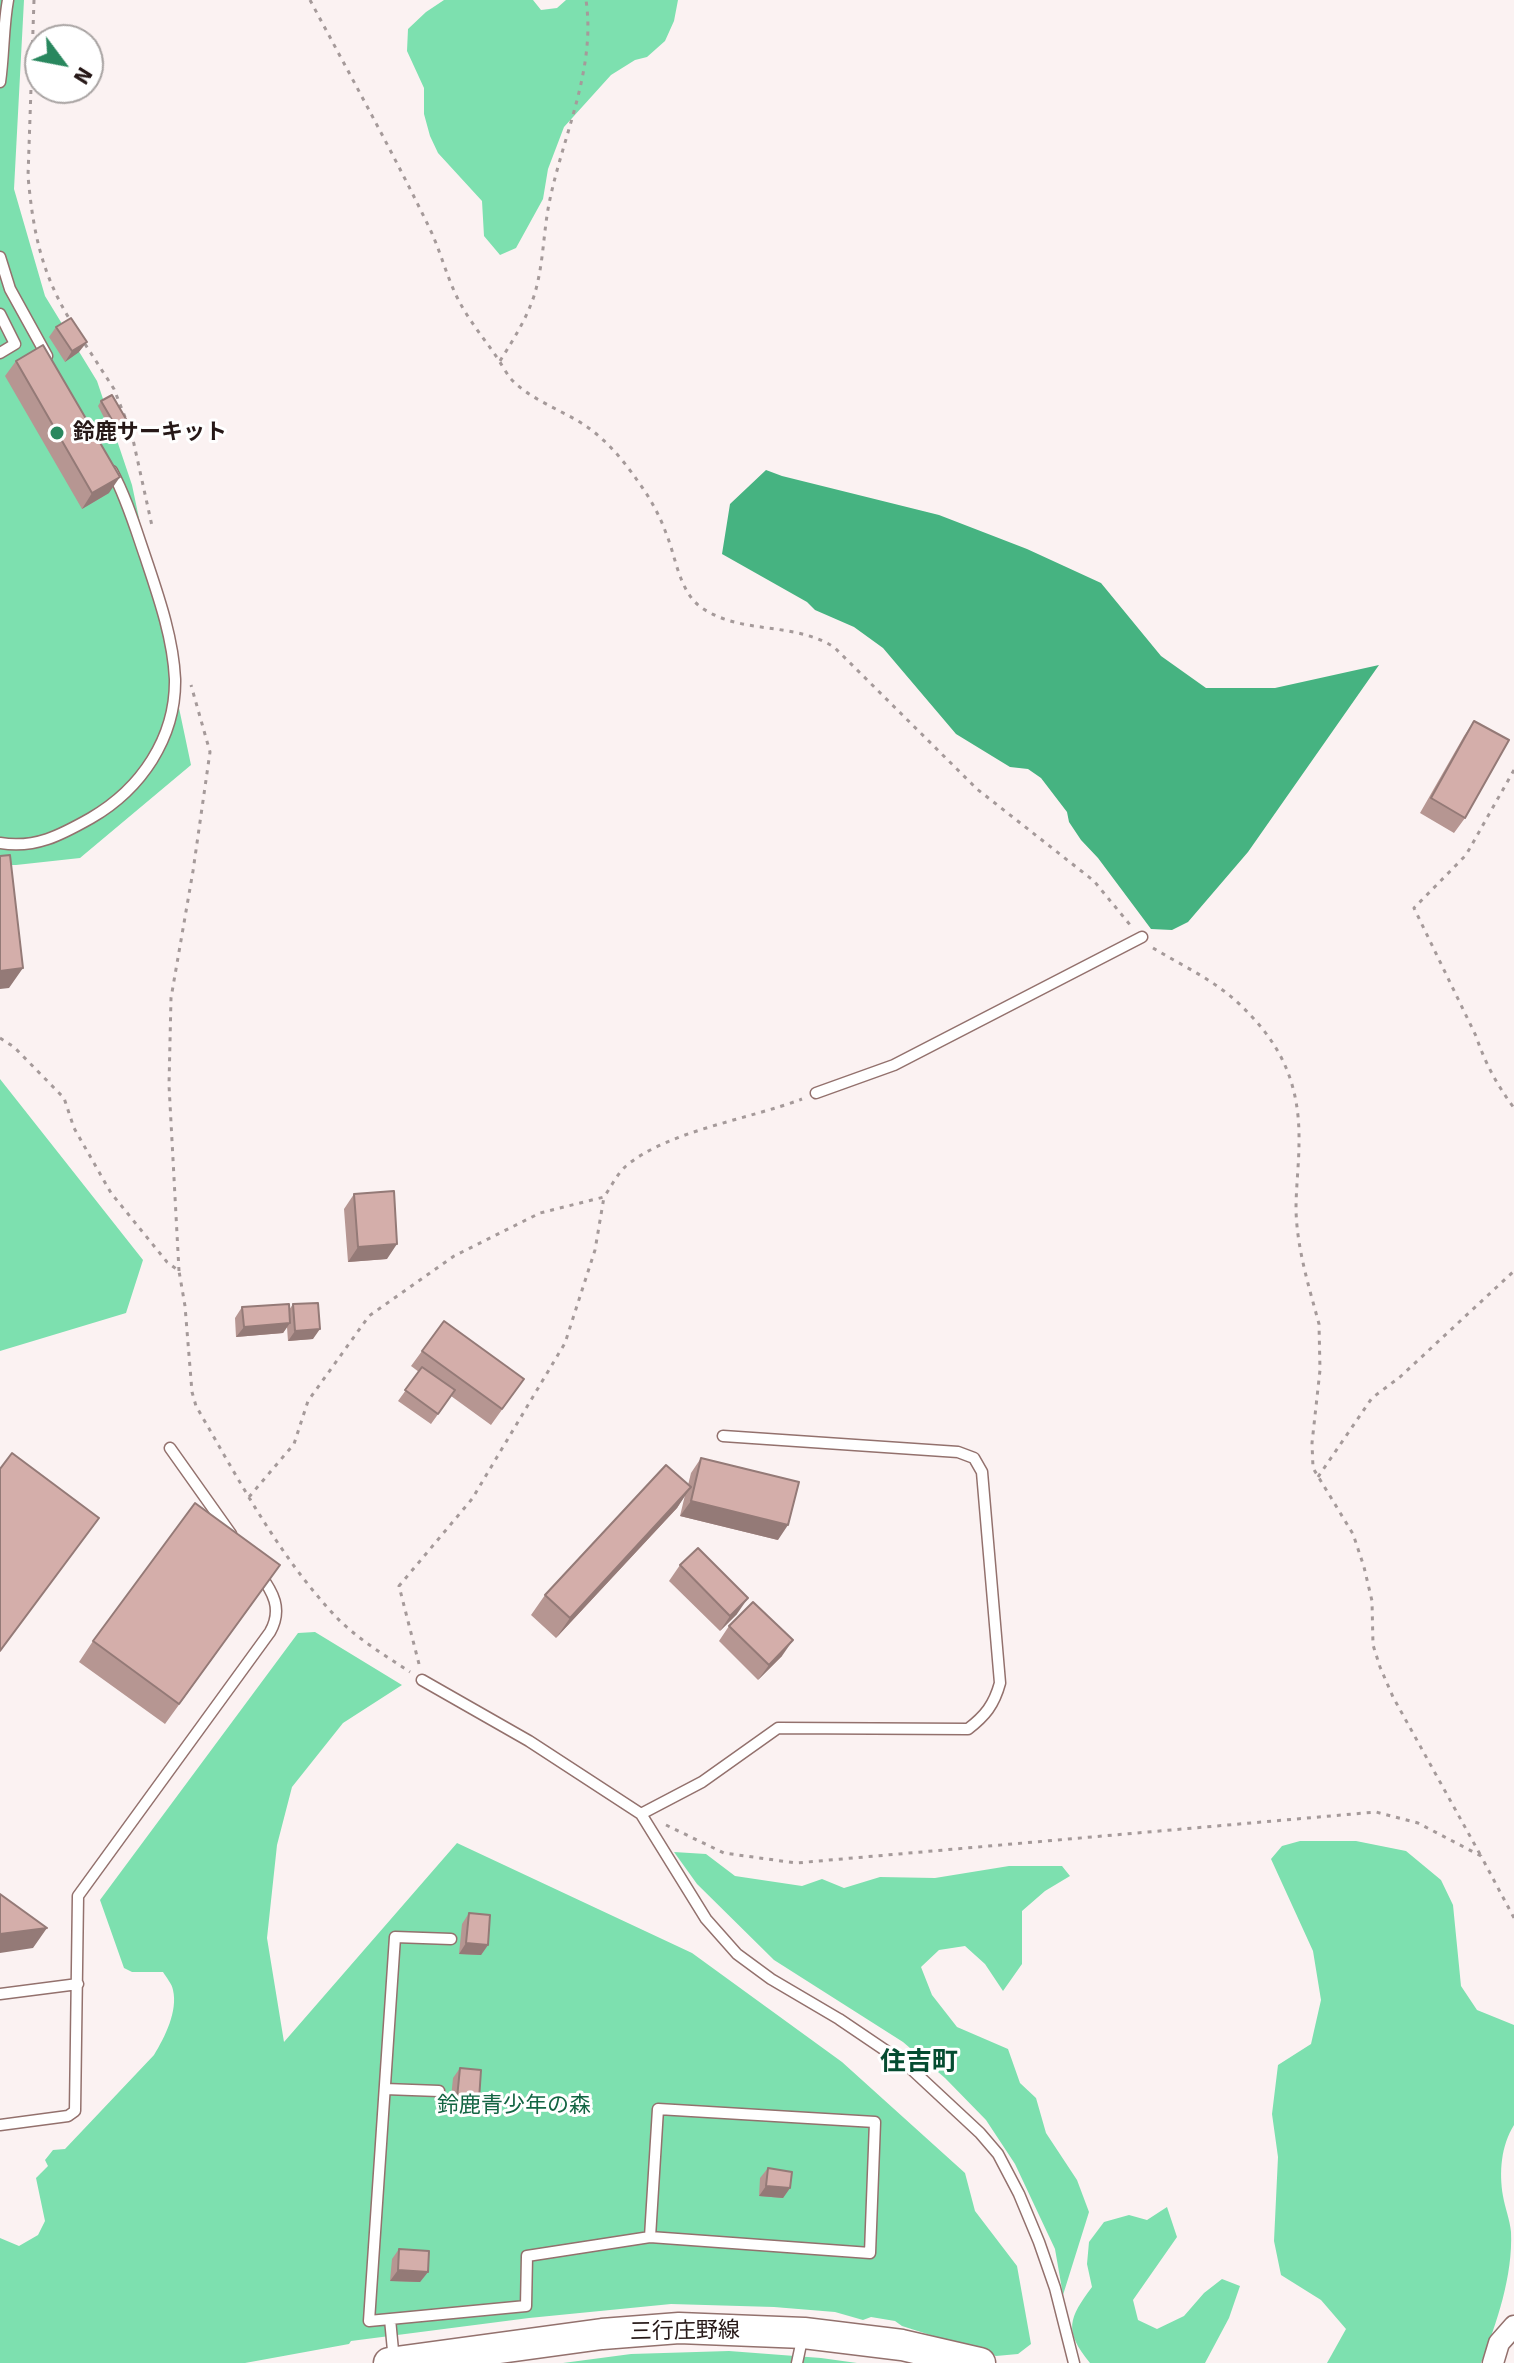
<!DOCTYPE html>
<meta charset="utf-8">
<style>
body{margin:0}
#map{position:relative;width:1514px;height:2363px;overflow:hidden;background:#fbf2f2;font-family:Signika,sans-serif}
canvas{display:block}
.north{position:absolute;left:24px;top:24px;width:80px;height:80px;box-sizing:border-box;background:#fff;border:2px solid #a8a3a2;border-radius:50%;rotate:122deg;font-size:22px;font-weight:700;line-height:32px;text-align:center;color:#261817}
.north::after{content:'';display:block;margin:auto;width:28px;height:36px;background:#29875e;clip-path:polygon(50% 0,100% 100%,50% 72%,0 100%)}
</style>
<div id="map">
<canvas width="1514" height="2363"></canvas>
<div class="north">N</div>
</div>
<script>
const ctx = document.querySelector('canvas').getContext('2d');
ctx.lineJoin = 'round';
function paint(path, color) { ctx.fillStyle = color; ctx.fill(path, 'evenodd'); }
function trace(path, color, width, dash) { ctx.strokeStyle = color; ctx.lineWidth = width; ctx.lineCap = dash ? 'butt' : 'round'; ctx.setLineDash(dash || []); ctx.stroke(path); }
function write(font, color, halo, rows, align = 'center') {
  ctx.font = font + ' Signika,"Noto Sans JP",sans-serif'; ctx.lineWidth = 6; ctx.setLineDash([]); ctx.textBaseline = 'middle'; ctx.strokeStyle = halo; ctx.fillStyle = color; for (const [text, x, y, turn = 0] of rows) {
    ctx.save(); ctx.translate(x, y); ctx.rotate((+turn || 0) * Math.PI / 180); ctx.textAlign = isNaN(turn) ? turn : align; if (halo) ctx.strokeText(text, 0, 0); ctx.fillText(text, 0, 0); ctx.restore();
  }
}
paint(new Path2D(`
 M0 0H24L14 189 45 296 97 381 132 485 191 765 80 858 16 865H0Z
 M444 0H533L541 10 557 8 566 0H678L674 21 665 41 647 57 635 60 611 75 564 127 548 169 543 199 516 248 500 255 484 236 482 201 438 153 430 136 424 114V88L407 51 408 29 426 12Z
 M0 1079 143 1260 126 1313 0 1351Z
 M315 1632 402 1685 343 1723 292 1787 277 1845 267 1938 284 2042 457 1843 692 1953 842 2062 965 2173 975 2211 1017 2266 1031 2344 1018 2354 996 2356 902 2326 895 2321 871 2317 863 2320 835 2312 774 2307 671 2304 529 2318 351 2341 349 2344 245 2363H0V2238L19 2246 38 2235 45 2221 36 2178 48 2166 45 2160 53 2150 65 2149 154 2055C165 2037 178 2011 173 1990 172 1984 166 1977 163 1972H132L124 1968 100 1900 298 1633Z
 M1300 1841H1356L1406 1851 1441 1880 1453 1905 1461 1986 1477 2010 1514 2025V2125C1501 2146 1499 2172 1503 2196 1505 2208 1510 2220 1511 2232 1513 2275 1497 2323 1481 2363H1327L1346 2329 1321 2300 1281 2275 1274 2241 1278 2157 1272 2114 1278 2065 1311 2044 1321 2000 1313 1951 1271 1859 1282 1846Z
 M674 1852 706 1854 735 1876 802 1886 822 1879 844 1888 880 1877 935 1878 1009 1866H1062L1070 1876 1045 1891 1022 1911V1964L1003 1991 985 1964 965 1946 939 1950 921 1967 932 1995 957 2027 1008 2049 1020 2083 1036 2098 1046 2133 1077 2180 1089 2212 1063 2295 1055 2249 1015 2164 986 2120 945 2078 903 2042 774 1960 697 1884Z
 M1167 2207 1177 2237 1133 2300 1138 2320 1157 2329 1184 2316 1204 2293 1222 2279 1240 2286 1229 2318 1205 2363H1090C1063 2330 1069 2318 1092 2287L1087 2264 1089 2242 1104 2222 1129 2215 1147 2220Z
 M729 2351 821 2358 857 2363H563L631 2354Z`), '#7de0af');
paint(new Path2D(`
 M766 470 782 476 939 515 1027 549 1101 583 1161 656 1206 688H1275L1379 665 1248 852 1188 922 1172 930 1151 929 1098 858 1081 840 1069 822 1067 812 1041 778 1028 769 1010 767 956 734 883 648 854 627 815 610 807 602 722 554 730 504Z`), '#46b381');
const lane = new Path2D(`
 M0 82C4 55 3 27 8 0
 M0 257 10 289 47 356
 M0 314 15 344 0 353
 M0 843C35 849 61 835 91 818 141 789 176 738 175 679 173 637 158 595 145 556 135 527 126 497 112 471
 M816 1093 894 1065 1142 937
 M170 1448 231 1534
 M422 1680 529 1741 641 1814 706 1919 737 1954 771 1979 839 2019 907 2065 980 2133 998 2154 1019 2194 1039 2242 1055 2288 1074 2363
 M641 1814 702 1782 778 1728 968 1729C985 1716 994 1705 1000 1683L982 1472 974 1458 958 1452 723 1436
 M451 1939 395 1937 369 2321 526 2306 527 2256 650 2237 870 2253 875 2122 658 2109 650 2237
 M0 1994 78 1984
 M385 2089 439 2091
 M0 2125 68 2116 75 2111 78 1896 270 1632C283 1609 273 1592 259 1573
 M390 2319 394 2361
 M797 2363 803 2335`);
const street = new Path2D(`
 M1493 2363 1499 2343 1514 2326`);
const secondary = new Path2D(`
 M389 2363 602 2334 679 2328 804 2333 902 2345 980 2363`);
trace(lane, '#93716d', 13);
trace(street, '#93716d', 23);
trace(secondary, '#93716d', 33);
trace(new Path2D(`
 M34 0 28 176C33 231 41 272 70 320
 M310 0C350 75 391 149 428 225 439 247 445 271 455 293 466 317 483 337 498 359 502 365 506 373 511 379 529 398 556 408 578 421 602 435 621 457 637 480 649 496 659 514 666 533 676 557 679 592 702 608 742 635 792 621 834 647L977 789 1094 881 1131 926
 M85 344 114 389 132 435 152 526
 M500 361C513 340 526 320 534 296 544 264 543 231 550 199 564 133 596 68 586 0
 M1514 770 1466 855 1414 908 1476 1036C1485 1063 1497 1085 1514 1108
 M1153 948C1181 965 1212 979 1236 1001 1280 1041 1300 1082 1299 1142 1299 1164 1296 1187 1296 1210 1297 1249 1309 1287 1319 1324L1320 1370 1312 1443 1313 1468 1353 1534 1364 1567 1372 1601 1373 1645 1380 1667 1393 1697 1481 1856
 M0 1038 14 1047 64 1098 74 1128 111 1193 167 1262 179 1271 185 1306 192 1392 196 1406C239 1480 280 1559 340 1621 361 1641 386 1656 410 1672
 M179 1271 169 1085 171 998 193 871 210 752 191 685
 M1318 1477 1372 1398 1400 1377 1514 1271
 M249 1497 294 1444 308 1401 369 1316 454 1256 540 1213 604 1197C611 1187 617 1174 626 1166 667 1131 750 1119 802 1099
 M419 1664 399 1586 472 1499 565 1343 595 1250 604 1197
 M666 1825 724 1853 796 1863 1376 1812 1418 1823 1481 1856 1514 1918`), '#a59a9a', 3, [4, 6]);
trace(lane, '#fff', 10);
trace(street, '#fff', 20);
trace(secondary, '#fff', 30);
paint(new Path2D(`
 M56 327 79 352 65 362 49 337Z
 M16 361 109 493 82 509 5 376Z
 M101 401 122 424 111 431 98 406Z
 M1474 721 1465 818 1454 833 1420 813 1464 736Z
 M354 1194 387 1259 348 1262 344 1209Z
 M293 1304 313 1339 288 1341 287 1327 283 1333 236 1337 235 1318 242 1307 289 1310Z
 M422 1351 524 1379 491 1425 451 1396 431 1424 398 1401 419 1372 411 1366Z
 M701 1458 778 1540 680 1516 685 1495 677 1508 556 1638 531 1615 545 1595 688 1485 691 1473Z
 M680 1565 737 1614 720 1631 669 1581Z
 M266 1585 165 1724 79 1662 93 1641Z
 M729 1626 782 1656 758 1680 719 1641Z
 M469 1913 488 1945 481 1955 459 1954 462 1924Z
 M460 2068 479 2100 472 2110 450 2108 453 2078Z
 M768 2168 790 2188 783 2198 759 2196 760 2178Z
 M399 2249 428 2272 420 2282 390 2281 392 2259Z`), '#b69692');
paint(new Path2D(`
 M87 342 79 352 65 362 72 351Z
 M126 419 122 424 111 431 115 425Z
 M120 477 109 493 82 509 92 493Z
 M23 968 9 988 0 989V971Z
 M397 1244 387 1259 348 1262 358 1247Z
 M290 1323 283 1333 236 1337 244 1327Z
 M320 1329 313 1339 288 1341 295 1331Z
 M691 1487 677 1508 556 1638 570 1618Z
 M691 1501 788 1525 778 1540 680 1516Z
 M748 1598 737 1614 720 1631 730 1616Z
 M793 1640 782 1656 758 1680 769 1665Z
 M47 1928 33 1948 0 1953V1934Z
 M466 1943 488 1945 481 1955 459 1954Z
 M457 2098 479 2100 472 2110 450 2108Z
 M766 2186 790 2188 783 2198 759 2196Z
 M398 2270 428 2272 420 2282 390 2281Z`), '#947a77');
const building = new Path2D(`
 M71 318 87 342 72 351 56 327Z
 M43 345 120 477 92 493 16 361Z
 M112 395 126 419 115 425 101 401Z
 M1474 721 1509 740 1465 818 1431 798Z
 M10 855 23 968 0 971V856Z
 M394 1191 397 1244 358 1247 354 1194Z
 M318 1303 320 1329 295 1331 293 1304Z
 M289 1304 290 1323 244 1327 242 1307Z
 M444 1321 524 1379 502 1409 422 1351Z
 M422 1367 455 1390 438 1414 405 1390Z
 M12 1453 99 1518 0 1651V1469Z
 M701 1458 799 1482 788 1525 691 1501Z
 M666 1465 691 1487 570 1618 545 1595Z
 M195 1503 280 1565 179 1704 93 1641Z
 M698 1548 748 1598 730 1616 680 1565Z
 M753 1602 793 1640 769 1665 729 1626Z
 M0 1894 47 1928 0 1934Z
 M469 1913 490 1915 488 1945 466 1943Z
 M460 2068 481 2070 479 2100 457 2098Z
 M768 2168 792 2172 790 2188 766 2186Z
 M399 2249 429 2251 428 2272 398 2270Z`);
paint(building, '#d4aeaa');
trace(building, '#947a77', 2);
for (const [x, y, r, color] of [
 [57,433,8,"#29875e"]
]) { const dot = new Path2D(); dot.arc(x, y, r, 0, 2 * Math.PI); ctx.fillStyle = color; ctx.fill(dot); trace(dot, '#fff', 3); }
write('bold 22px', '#261817', '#fff', [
 ["鈴鹿サーキット",73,433]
], 'left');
write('22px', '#136543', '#fff', [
 ["鈴鹿青少年の森",514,2106]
]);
write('22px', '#261817', '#fff', [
 ["三行庄野線",685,2332,-1]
]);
write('bold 26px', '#054c31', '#fff', [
 ["住吉町",919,2063]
]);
</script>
